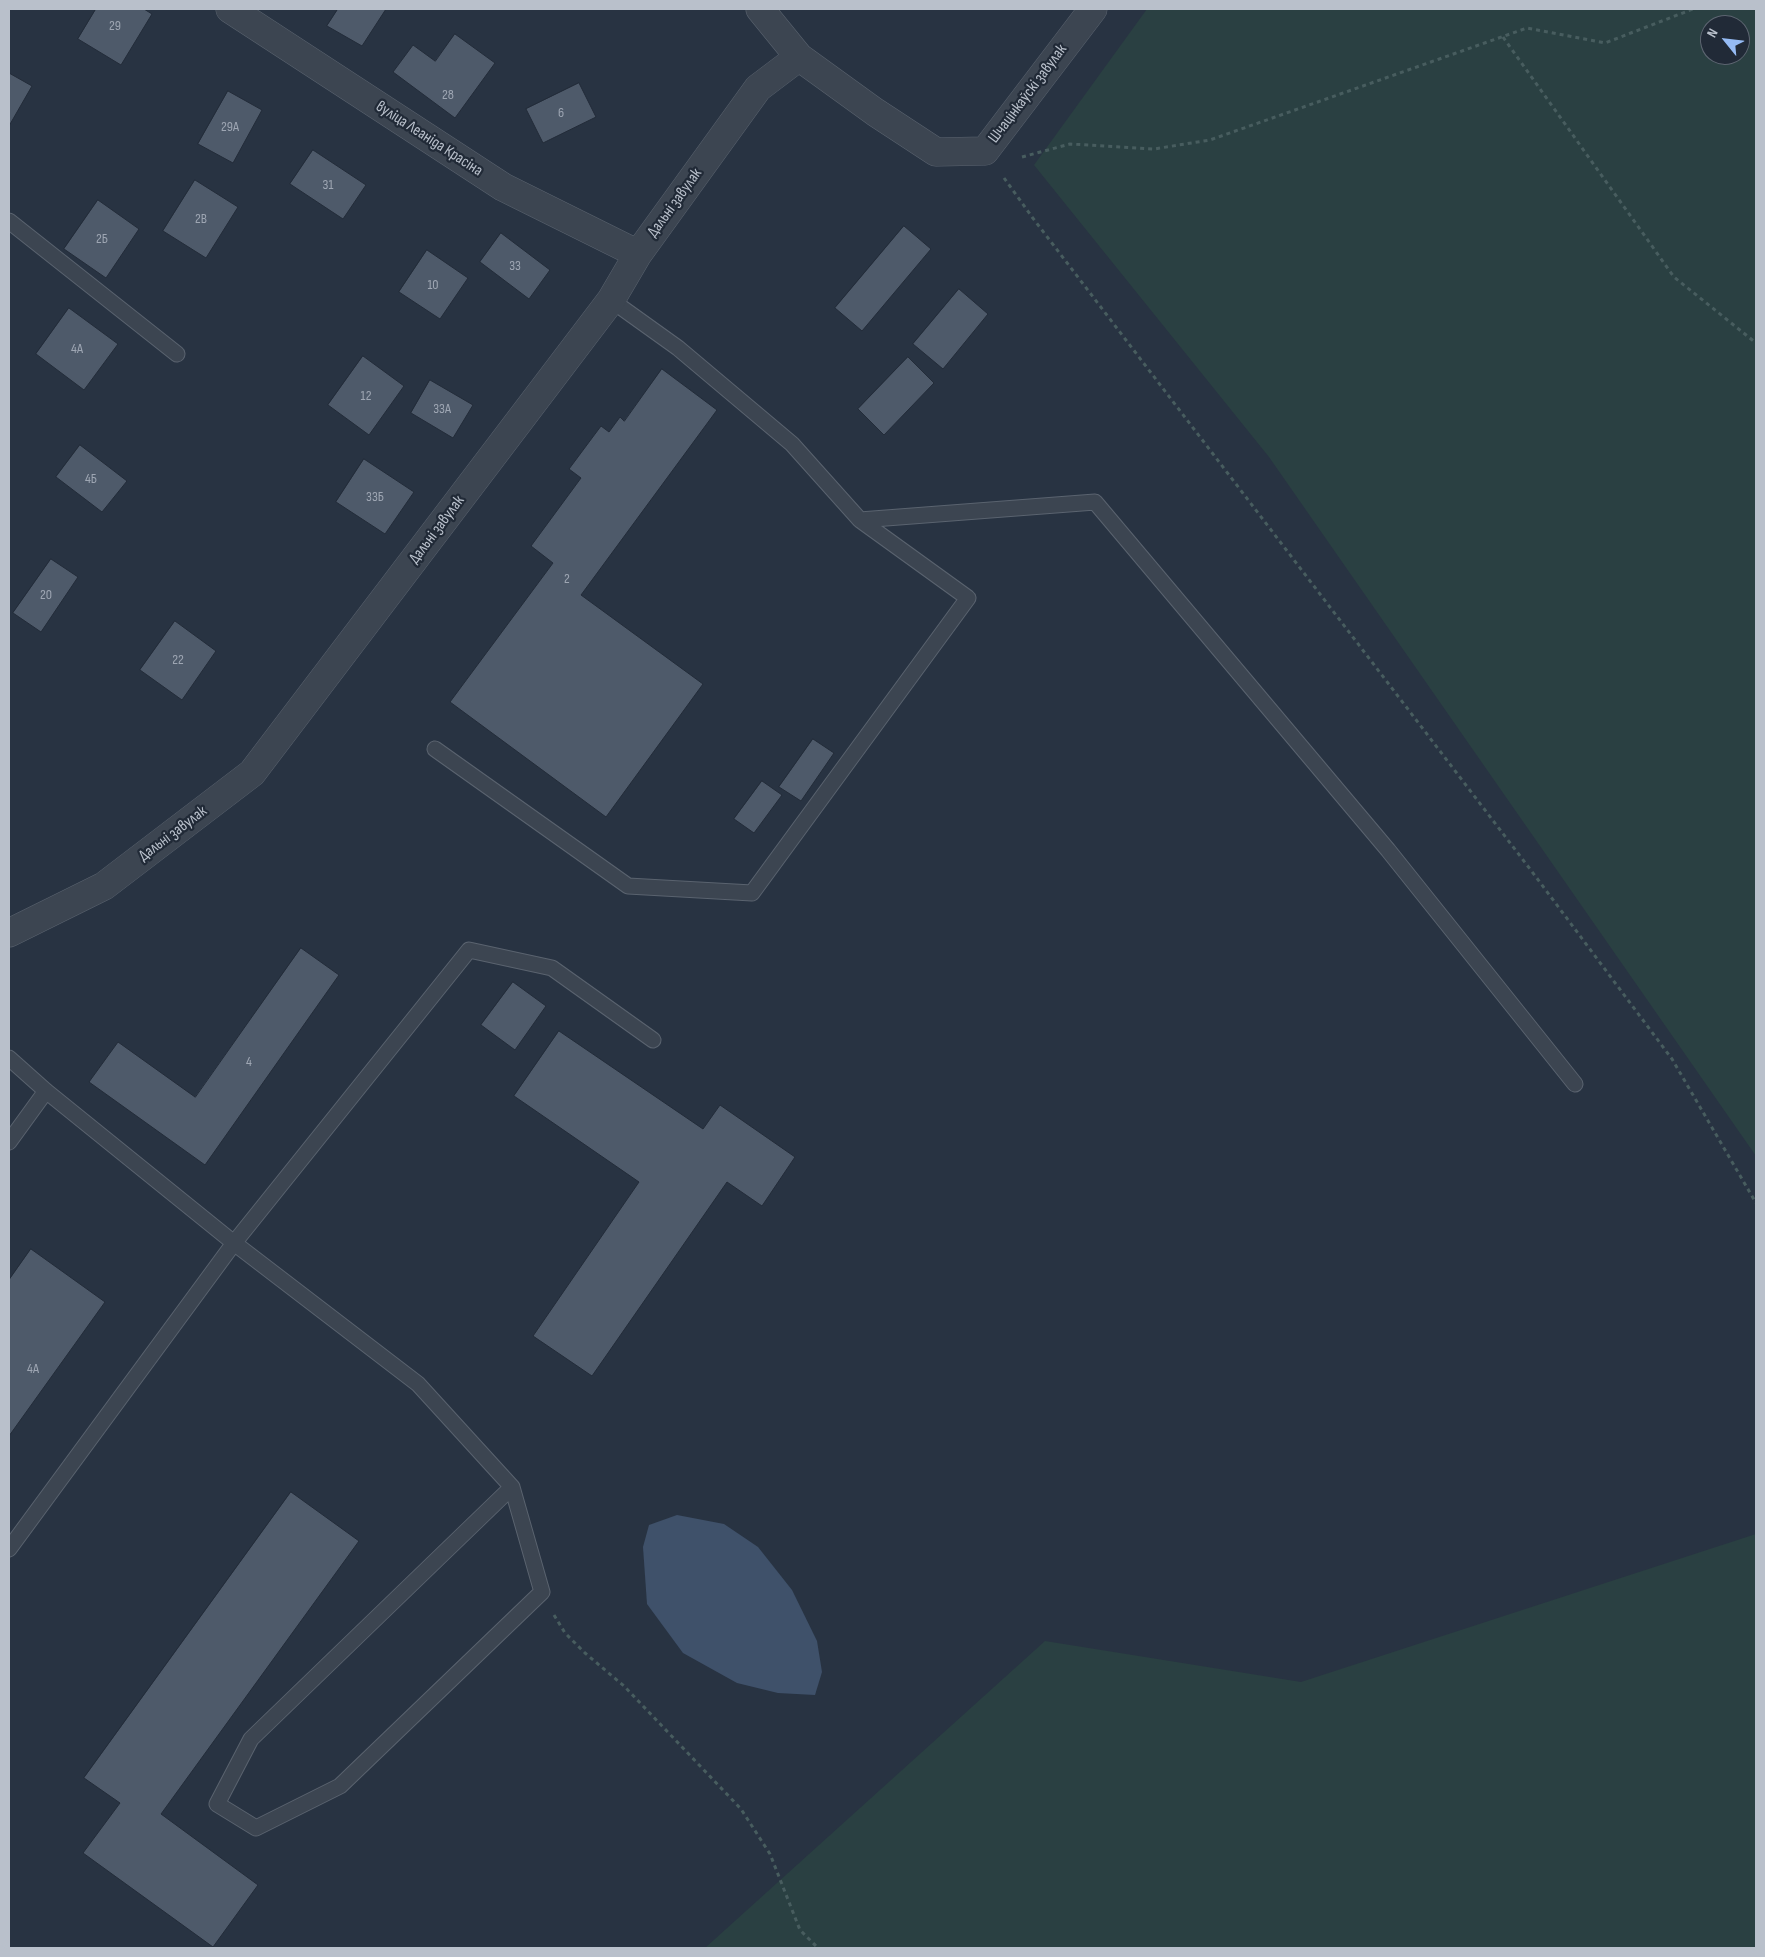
<!DOCTYPE html>
<meta charset="utf-8">
<style>
body{margin:0}
#map{position:relative;width:1765px;height:1957px;overflow:hidden;background:#283342;font-family:"Sofia Sans Condensed",sans-serif}
canvas{display:block}
.frame{position:absolute;inset:0;border:10px solid #b9c0cb;pointer-events:none}
.north{position:absolute;left:1700px;top:15px;width:50px;height:50px;box-sizing:border-box;background:#212a37;border:1px solid #5e6672;border-radius:50%;rotate:299deg;font-size:14px;font-weight:700;line-height:20px;text-align:center;color:#b9c0cb}
.north::after{content:'';display:block;margin:auto;width:18px;height:22px;background:#95bbf4;clip-path:polygon(50% 0,100% 100%,50% 72%,0 100%)}
</style>
<div id="map">
<canvas width="1765" height="1957"></canvas>
<div class="frame"></div>
<div class="north">N</div>
</div>
<script>
const ctx = document.querySelector('canvas').getContext('2d');
ctx.lineJoin = 'round';
function paint(path, color) { ctx.fillStyle = color; ctx.fill(path, 'evenodd'); }
function trace(path, color, width, dash) { ctx.strokeStyle = color; ctx.lineWidth = width; ctx.lineCap = dash ? 'butt' : 'round'; ctx.setLineDash(dash || []); ctx.stroke(path); }
function write(font, color, halo, rows, align = 'center') {
  ctx.font = font + ' "Sofia Sans Condensed",sans-serif'; ctx.lineWidth = 4.5; ctx.setLineDash([]); ctx.textBaseline = 'middle'; ctx.strokeStyle = halo; ctx.fillStyle = color; for (const [text, x, y, turn = 0] of rows) {
    ctx.save(); ctx.translate(x, y); ctx.rotate((+turn || 0) * Math.PI / 180); ctx.textAlign = isNaN(turn) ? turn : align; if (halo) ctx.strokeText(text, 0, 0); ctx.fillText(text, 0, 0); ctx.restore();
  }
}
paint(new Path2D(`
 M1147 9H1756V1156L1269 457 1034 165ZM1710 25H1740V55H1710Z
 M1756 1534V1948H705L1045 1641 1301 1682Z`), '#2a4042');
paint(new Path2D(`
 M677 1515 724 1524 758 1547 792 1590 817 1641 822 1672 815 1695 778 1693 737 1683 683 1653 647 1604 643 1547 649 1525Z`), '#3f516a');
const building = new Path2D(`
 M96 9H144L152 14 121 65 78 39Z
 M338 9H386L362 46 327 26Z
 M455 34 495 63 455 118 393 72 413 45 435 61Z
 M9 73 32 86 9 126Z
 M579 83 596 117 543 143 526 109Z
 M228 91 262 110 233 163 198 144Z
 M313 150 366 185 343 219 290 184Z
 M195 180 238 207 206 258 163 231Z
 M98 200 139 229 106 278 64 249Z
 M904 226 931 249 862 331 835 308Z
 M501 233 550 270 529 299 480 262Z
 M427 250 468 278 440 319 399 292Z
 M959 289 988 314 943 369 913 344Z
 M69 308 118 344 84 390 36 354Z
 M363 356 404 386 369 435 328 405Z
 M908 357 934 383 884 435 858 409Z
 M662 369 717 410 581 595 703 684 606 817 450 702 553 563 531 546 581 478 569 469 601 426 609 432 620 417 624 421Z
 M430 380 473 405 453 438 411 413Z
 M80 445 127 481 102 512 56 477Z
 M364 459 414 492 385 534 336 502Z
 M51 559 78 577 41 632 13 613Z
 M175 621 216 651 182 700 140 670Z
 M813 739 834 753 801 801 779 787Z
 M762 781 782 795 754 833 734 819Z
 M301 948 339 975 205 1165 89 1082 118 1042 195 1097Z
 M513 982 546 1006 515 1050 481 1025Z
 M559 1031 703 1129 720 1105 795 1157 762 1206 727 1182 592 1376 533 1336 639 1182 514 1096Z
 M31 1249 105 1302 9 1436V1280Z
 M291 1492 359 1541 161 1814 258 1885 213 1947 83 1853 120 1803 84 1778Z`);
paint(building, '#4e5a6a');
trace(building, '#232c39', 1);
const service = new Path2D(`
 M9 221 177 354
 M611 300 678 348 792 444 860 520 1095 502 1388 850 1575 1084
 M435 749 628 886 752 893 968 598 860 520
 M9 1058 46 1091 234 1243 418 1384 512 1487 542 1592 340 1786 256 1828 217 1804 251 1739 512 1487
 M9 1142 46 1091
 M9 1549 234 1243 469 950 552 968 653 1040`);
const minor = new Path2D(`
 M230 9 503 187 638 254
 M760 9 799 57 875 112 936 152 985 151 1093 9
 M9 933 104 886 252 773 611 300 638 254 758 88 799 57`);
trace(service, '#5a636f', 17);
trace(minor, '#5a636f', 29);
trace(new Path2D(`
 M1503 37 1674 277 1756 343
 M1022 157 1070 144 1154 149 1210 140 1527 28 1605 43 1693 9
 M1004 178 1032 217 1530 869 1672 1059 1756 1203
 M554 1615 565 1633 585 1653 624 1686 741 1809 770 1854 800 1930 818 1948`), '#485d5f', 3, [4, 4]);
trace(service, '#3c4551', 15);
trace(minor, '#3c4551', 28);
write('14px', '#9ea6b3', null, [
 ["29",115,26],
 ["28",448,95],
 ["6",561,113],
 ["29А",230,127],
 ["31",328,185],
 ["2В",201,219],
 ["2Б",102,239],
 ["33",515,266],
 ["10",433,285],
 ["4А",77,349],
 ["12",366,396],
 ["33А",442,409],
 ["4Б",91,479],
 ["33Б",375,497],
 ["2",567,579],
 ["20",46,595],
 ["22",178,660],
 ["4",249,1062],
 ["4А",33,1369]
]);
write('16px', '#b9c0cb', '#212a37', [
 ["Шчацінкаўскі завулак",1028,94,-53],
 ["вуліца Леаніда Красіна",429,139,33],
 ["Дальні завулак",675,203,-54],
 ["Дальні завулак",437,530,-53],
 ["Дальні завулак",173,834,-37]
]);
</script>
